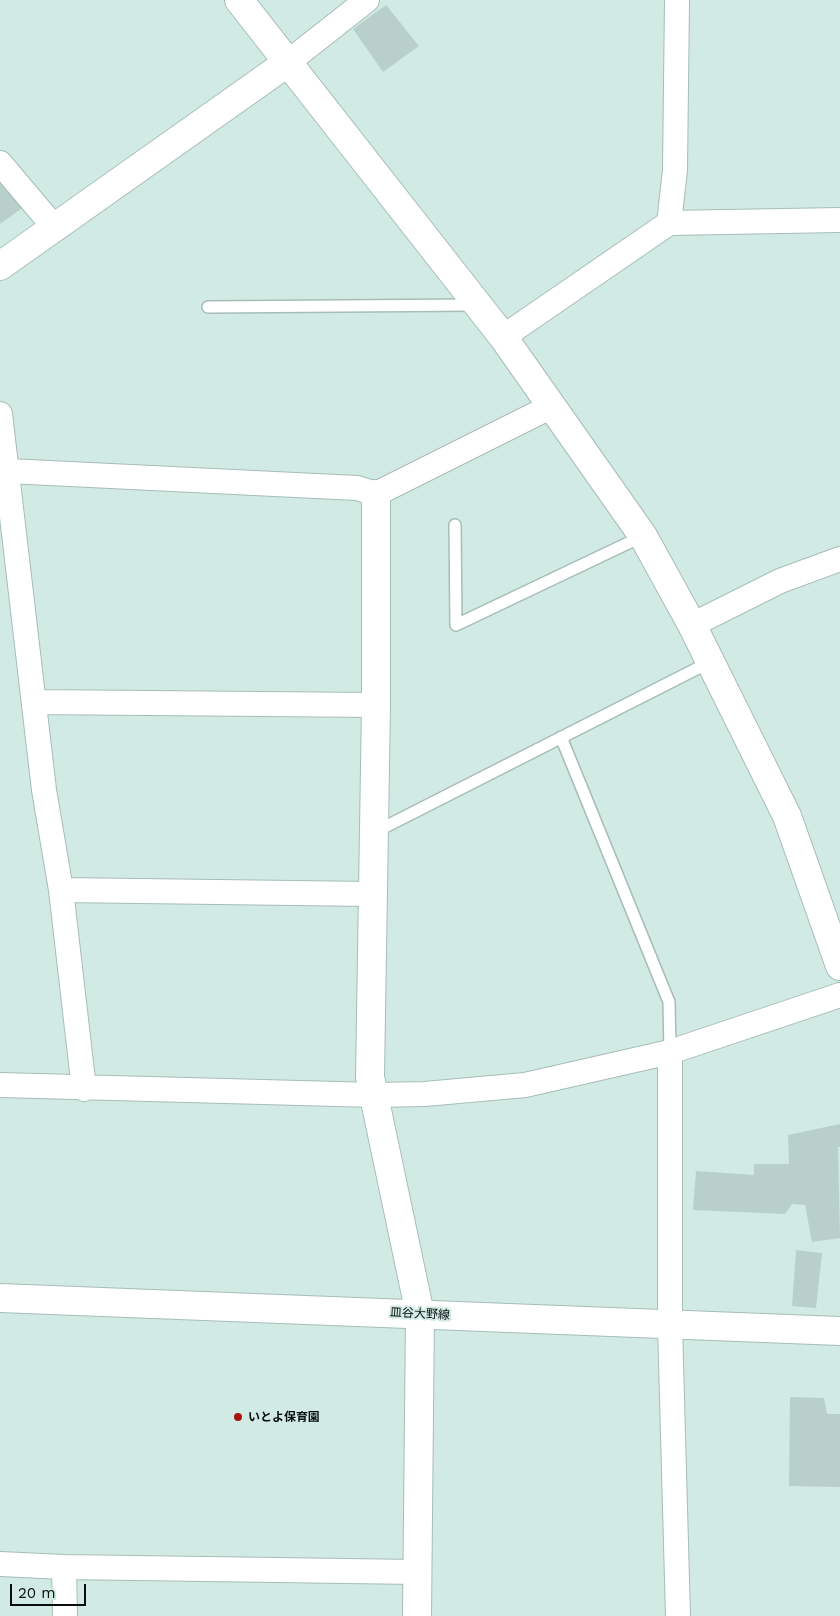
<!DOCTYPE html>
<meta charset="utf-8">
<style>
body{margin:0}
#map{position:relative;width:840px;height:1616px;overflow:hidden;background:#d2eae4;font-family:"Work Sans",sans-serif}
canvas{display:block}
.scale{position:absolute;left:10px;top:1584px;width:76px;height:22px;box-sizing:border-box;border:2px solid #070e0d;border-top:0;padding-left:6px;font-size:15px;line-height:18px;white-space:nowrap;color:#070e0d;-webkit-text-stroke:4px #d2eae4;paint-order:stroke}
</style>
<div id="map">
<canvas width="840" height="1616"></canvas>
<div class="scale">20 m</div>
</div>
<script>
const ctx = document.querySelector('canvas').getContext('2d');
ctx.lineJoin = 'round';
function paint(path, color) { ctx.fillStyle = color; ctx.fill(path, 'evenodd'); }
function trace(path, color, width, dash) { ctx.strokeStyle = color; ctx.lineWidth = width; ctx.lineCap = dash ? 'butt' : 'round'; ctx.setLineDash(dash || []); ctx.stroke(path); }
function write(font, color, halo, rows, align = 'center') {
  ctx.font = font + ' "Work Sans","Noto Sans JP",sans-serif'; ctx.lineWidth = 4; ctx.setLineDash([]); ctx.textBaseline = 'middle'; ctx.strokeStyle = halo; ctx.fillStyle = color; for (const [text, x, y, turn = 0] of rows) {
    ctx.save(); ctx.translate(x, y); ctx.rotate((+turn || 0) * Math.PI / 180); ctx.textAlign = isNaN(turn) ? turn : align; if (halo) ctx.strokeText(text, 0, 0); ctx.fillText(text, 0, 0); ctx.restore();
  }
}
paint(new Path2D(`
 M386 5 419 46 383 72 353 29Z
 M0 181 22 208 0 224Z
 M840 1124V1147H838L840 1238 812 1242 805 1205 792 1204 785 1214 693 1210 696 1171 754 1175V1164H789L788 1135Z
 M796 1250 822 1253 816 1308 792 1306Z
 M790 1397 824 1398 827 1414H840V1487L789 1486Z`), '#b9d0ca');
const service = new Path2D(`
 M208 307 474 305
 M455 525 456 625 643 536
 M561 737 669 1002 670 1052
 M375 832 710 662`);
const minor = new Path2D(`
 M287 63 367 0
 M0 163 54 227
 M669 223 840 220
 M503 337 669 223 675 170 677 0
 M0 414 44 790 61 890 84 1089
 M8 471 357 488 376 494 552 406
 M692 625 780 581 840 559
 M34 702 376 705
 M61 890 372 894
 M670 1052V1325L678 1616
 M0 1085 375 1095 425 1094 525 1085 670 1052 840 995
 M0 1564 64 1567 417 1572
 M64 1567 65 1616`);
const tertiary = new Path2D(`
 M239 0 503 337 643 536 692 625 787 816 840 966
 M0 266 287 63
 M376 494V705L370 1077 420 1314 417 1616`);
const secondary = new Path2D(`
 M0 1298 840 1331`);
trace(service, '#a6bdb8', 14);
trace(minor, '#a6bdb8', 26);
trace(tertiary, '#a6bdb8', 30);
trace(secondary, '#a6bdb8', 30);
trace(service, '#fff', 11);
trace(minor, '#fff', 24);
trace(tertiary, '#fff', 28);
trace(secondary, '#fff', 28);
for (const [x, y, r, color] of [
 [238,1417,5,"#a7140e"]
]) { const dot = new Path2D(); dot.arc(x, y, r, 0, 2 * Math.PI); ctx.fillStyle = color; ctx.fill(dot); trace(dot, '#d2eae4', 2); }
write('12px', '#070e0d', '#d2eae4', [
 ["皿谷大野線",420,1314,3]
]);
write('bold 12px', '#070e0d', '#d2eae4', [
 ["いとよ保育園",248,1417]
], 'left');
</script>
